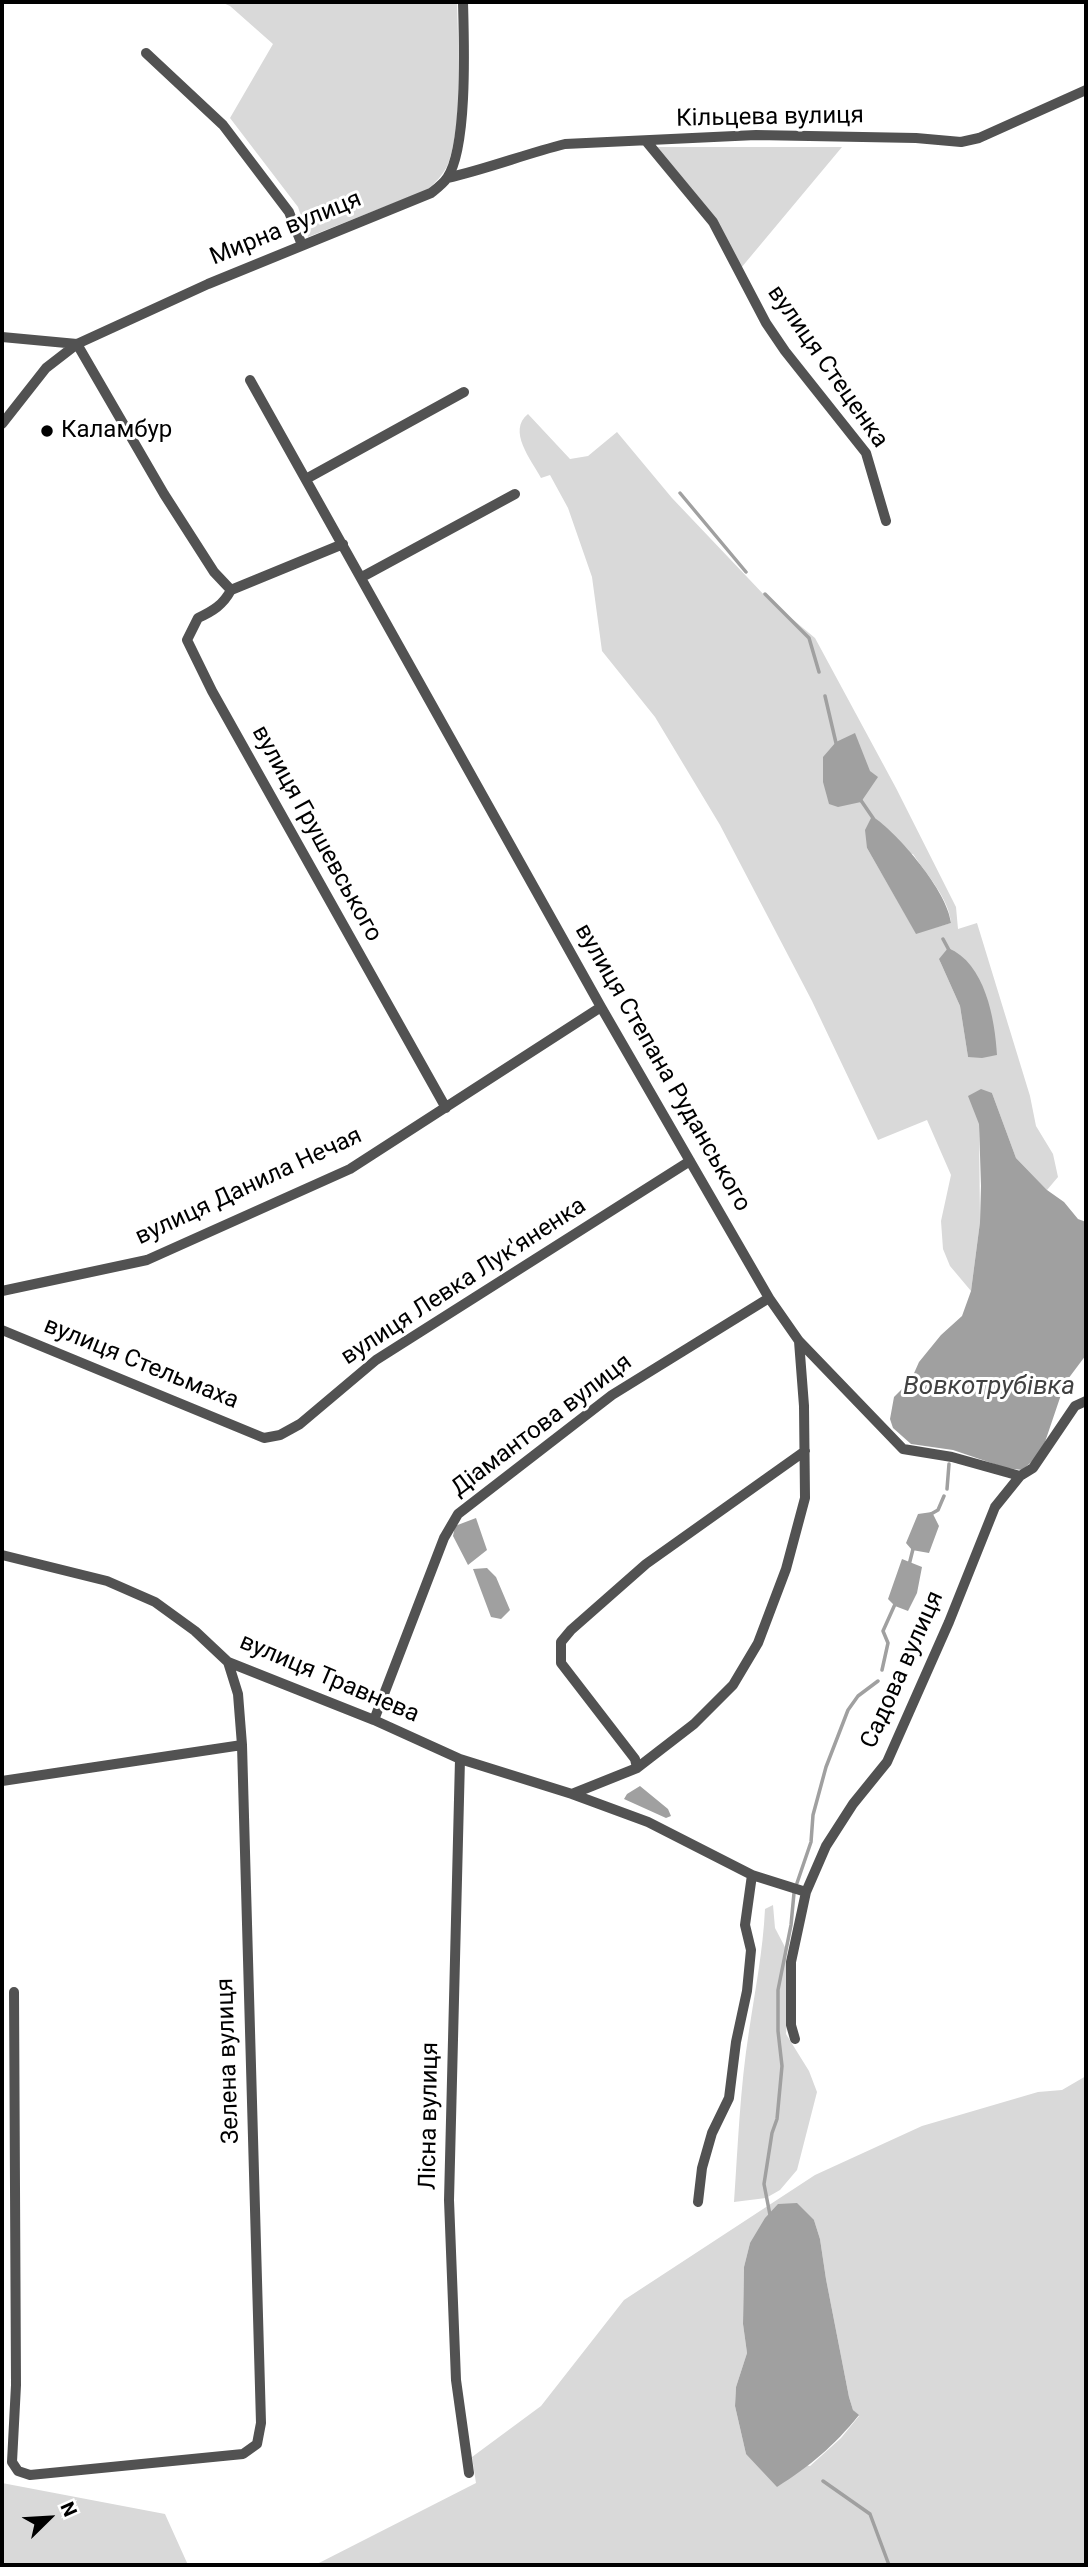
<!DOCTYPE html>
<meta charset="utf-8">
<style>
body{margin:0}
#map{position:relative;width:1088px;height:2567px;overflow:hidden;background:#fff;font-family:Roboto,sans-serif}
canvas{display:block}
.frame{position:absolute;inset:0;border:4px solid #000;pointer-events:none}
.north{position:absolute;left:14px;top:2483px;width:70px;height:70px;-webkit-text-stroke:5px #fff;paint-order:stroke;rotate:66deg;font-size:19px;font-weight:700;line-height:28px;text-align:center;color:#000}
.north::after{content:'';display:block;margin:auto;width:24px;height:32px;background:#000;clip-path:polygon(50% 0,100% 100%,50% 72%,0 100%)}
</style>
<div id="map">
<canvas width="1088" height="2567"></canvas>
<div class="frame"></div>
<div class="north">N</div>
</div>
<script>
const ctx = document.querySelector('canvas').getContext('2d');
ctx.lineJoin = 'round';
function paint(path, color) { ctx.fillStyle = color; ctx.fill(path, 'evenodd'); }
function trace(path, color, width, dash) { ctx.strokeStyle = color; ctx.lineWidth = width; ctx.lineCap = dash ? 'butt' : 'round'; ctx.setLineDash(dash || []); ctx.stroke(path); }
function write(font, color, halo, rows, align = 'center') {
  ctx.font = font + ' Roboto,sans-serif'; ctx.lineWidth = 6; ctx.setLineDash([]); ctx.textBaseline = 'middle'; ctx.strokeStyle = halo; ctx.fillStyle = color; for (const [text, x, y, turn = 0] of rows) {
    ctx.save(); ctx.translate(x, y); ctx.rotate((+turn || 0) * Math.PI / 180); ctx.textAlign = isNaN(turn) ? turn : align; if (halo) ctx.strokeText(text, 0, 0); ctx.fillText(text, 0, 0); ctx.restore();
  }
}
paint(new Path2D(`
 M221 2H457C458 45 463 125 448 164 444 174 435 183 427 190L308 237 298 207 230 118 273 44 230 6Z
 M648 147H842L736 274 710 223Z
 M528 414 570 459 588 456 617 432 672 498 767 598 815 638 896 788 956 907 958 929 977 923 1030 1096 1036 1126 1053 1154 1058 1177 1047 1190 1016 1158 992 1093 979 1124 980 1222 971 1291 950 1266 943 1249 941 1221 951 1175 927 1120 878 1140 812 1001 720 825 655 717 602 651 592 577 568 508 550 475 541 478C531 459 507 431 528 414ZM867 848 913 854C926 874 949 898 951 923L916 933ZM939 959 997 1055 968 1057 960 1006Z
 M773 1905 775 1928 786 1949 788 1999 786 2034 809 2071 817 2092 797 2170 780 2190 766 2198 734 2202C738 2145 740 2088 749 2031 755 1990 763 1951 765 1909Z
 M1086 2076V2565H315L476 2483 472 2457 541 2406 624 2300 815 2175 922 2126 1038 2092 1062 2090ZM814 2220 820 2239 826 2279 849 2397 853 2410 859 2416 841 2438 810 2466 746 2454 735 2406 736 2387 747 2353 743 2324 744 2267 750 2243Z
 M2 2483 165 2514 188 2565H2Z`), '#d9d9d9');
paint(new Path2D(`
 M855 733 870 771 878 777 861 802 838 807 829 804 823 782V757L836 742Z
 M872 816C898 833 948 892 951 923L916 934 867 848 865 830Z
 M948 948C985 963 995 1019 997 1055L982 1058 968 1057 960 1006 939 959Z
 M981 1089 992 1093 1016 1158 1047 1190 1064 1202 1078 1219 1086 1222V1355L1065 1383 1045 1442 1035 1459 1022 1470 1006 1468 953 1450 911 1444 893 1428 890 1419 894 1397 911 1380 919 1362 941 1335 962 1316 971 1291 980 1222 981 1186 979 1124 968 1096Z
 M932 1512 939 1526 929 1553 912 1550 906 1543 918 1514Z
 M476 1518 487 1550 468 1565 453 1536 455 1526Z
 M902 1559 922 1567 917 1593 908 1611 895 1606 888 1599Z
 M487 1568 496 1577 510 1610 501 1619 491 1617 473 1569Z
 M640 1786 668 1809 671 1816 666 1818 624 1799 627 1794Z
 M797 2203 814 2220 820 2239 826 2279 849 2397 853 2410 859 2415C834 2446 810 2466 777 2487L746 2454 735 2406 736 2387 747 2353 743 2324 744 2267 750 2243 765 2218 778 2204Z`), '#a0a0a0');
trace(new Path2D(`
 M680 493 746 572
 M765 594 809 638 819 672
 M825 696 836 743
 M860 799 873 818
 M943 939 950 952
 M947 1489 949 1464
 M931 1514 938 1510 944 1496
 M909 1565 913 1549
 M882 1670 888 1643 883 1631 896 1602
 M797 1883 811 1842 813 1815 826 1767 848 1710 858 1696 878 1681
 M770 2215 764 2184 772 2133 777 2119 782 2066 778 2031V1990L791 1925 794 1893
 M823 2481 870 2514 889 2565`), '#a0a0a0', 3.5);
trace(new Path2D(`
 M146 53 223 125 289 212 302 245
 M646 141 713 222 766 323 785 351 866 453 886 521
 M447 178C487 169 525 154 565 144L756 135 916 138 961 142 979 138 1086 90
 M2 337 77 344 164 494 214 572 231 590 343 544
 M250 380 601 1007 769 1298 799 1341 903 1449 952 1457 1020 1476
 M2 424 46 368 77 344 208 284 431 193C436 189 443 184 447 178 468 148 464 41 463 2
 M306 479 464 392
 M362 577 515 494
 M231 590C223 605 213 611 198 618L187 640 212 691 446 1108
 M2 1291 147 1260 350 1169 601 1007
 M2 1330 264 1438 280 1435 300 1424 376 1360 690 1161
 M2 1555 107 1581 155 1602 195 1631 228 1662 374 1720 460 1759 572 1794 648 1822 752 1875 806 1892
 M374 1720 444 1538 458 1514 612 1395 769 1298
 M460 1759 449 2200 456 2380 469 2473
 M637 1768 635 1759 561 1663V1642L571 1630 646 1564 805 1451
 M2 1781 242 1745
 M572 1794 637 1768 694 1724 733 1685 758 1643 786 1569 805 1498 804 1406 799 1341
 M14 1992 16 2385 12 2462 18 2471 30 2475 243 2454 257 2444 261 2423 242 1745 238 1694 228 1662
 M795 2039 791 2025V1962L806 1892 826 1846 853 1804 887 1762 949 1622 995 1507 1020 1476 1033 1468 1075 1406 1086 1401
 M698 2202 702 2168 712 2133 729 2098 736 2042 747 1991 751 1950 745 1925 752 1875`), '#525252', 10);
for (const [x, y, r, color] of [
 [47,431,7,"#000"]
]) { const dot = new Path2D(); dot.arc(x, y, r, 0, 2 * Math.PI); ctx.fillStyle = color; ctx.fill(dot); trace(dot, '#fff', 2.5); }
write('24px', '#000', '#fff', [
 ["Кільцева вулиця",770,118,-1],
 ["Мирна вулиця",286,229,-22],
 ["вулиця Стеценка",827,367,55],
 ["вулиця Грушевського",316,834,61],
 ["вулиця Степана Руданського",662,1068,60],
 ["вулиця Данила Нечая",249,1187,-25],
 ["вулиця Левка Лук'яненка",464,1282,-33],
 ["вулиця Стельмаха",141,1364,22],
 ["Діамантова вулиця",542,1426,-37],
 ["Садова вулиця",903,1670,-66],
 ["вулиця Травнева",329,1679,23],
 ["Зелена вулиця",229,2061,-92],
 ["Лісна вулиця",430,2116,-89]
]);
write('24px', '#000', '#fff', [
 ["Каламбур",61,431]
], 'left');
write('italic 26px', '#414141', '#fff', [
 ["Вовкотрубівка",989,1387]
]);
</script>
